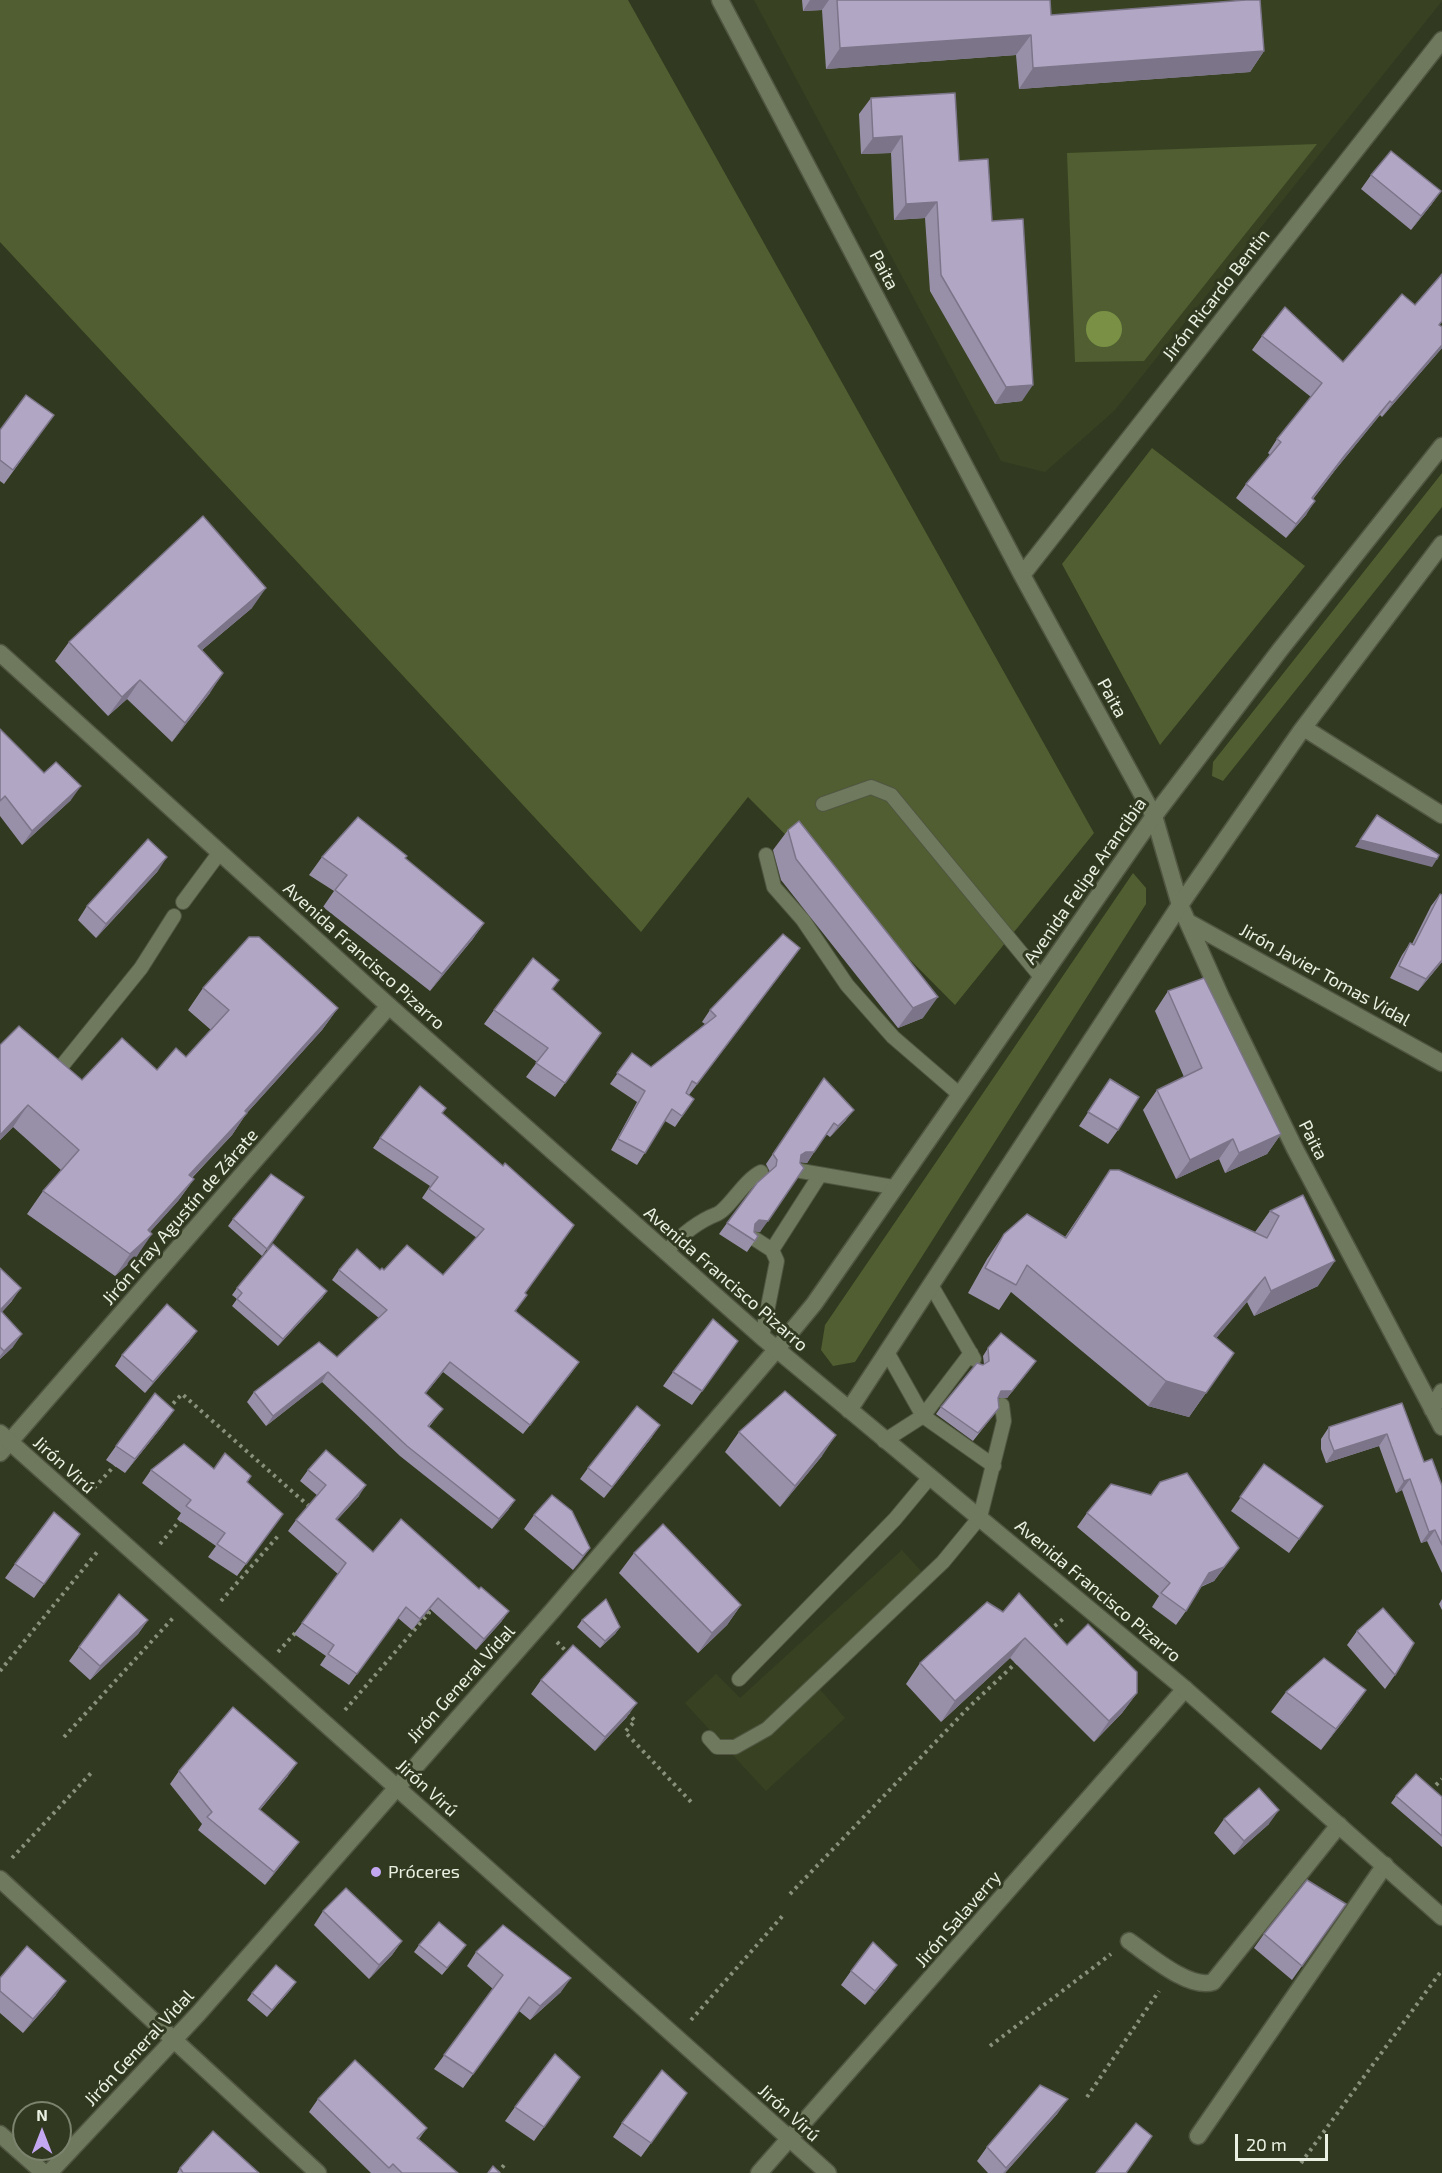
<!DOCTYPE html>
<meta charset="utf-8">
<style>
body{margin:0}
#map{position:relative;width:1442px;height:2173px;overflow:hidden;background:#313920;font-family:"Exo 2",sans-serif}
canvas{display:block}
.north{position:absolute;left:12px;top:2101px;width:60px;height:60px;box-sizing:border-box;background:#313920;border:2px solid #7b836e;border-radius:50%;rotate:0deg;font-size:16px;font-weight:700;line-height:24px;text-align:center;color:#ebf1e2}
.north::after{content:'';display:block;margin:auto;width:21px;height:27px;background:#c4a7f1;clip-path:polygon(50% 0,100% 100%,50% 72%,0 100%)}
.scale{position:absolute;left:1235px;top:2134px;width:93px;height:27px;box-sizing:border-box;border:3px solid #ebf1e2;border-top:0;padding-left:8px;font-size:18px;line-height:21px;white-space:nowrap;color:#ebf1e2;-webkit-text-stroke:4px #313920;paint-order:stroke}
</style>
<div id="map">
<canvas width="1442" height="2173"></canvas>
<div class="north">N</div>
<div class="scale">20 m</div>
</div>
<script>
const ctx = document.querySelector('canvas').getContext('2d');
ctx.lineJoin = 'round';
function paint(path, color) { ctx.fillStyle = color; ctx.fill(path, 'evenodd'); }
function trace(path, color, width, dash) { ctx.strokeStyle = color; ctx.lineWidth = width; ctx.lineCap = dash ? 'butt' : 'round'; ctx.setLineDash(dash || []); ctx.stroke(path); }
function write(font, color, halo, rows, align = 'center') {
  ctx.font = font + ' "Exo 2",sans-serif'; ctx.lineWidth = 6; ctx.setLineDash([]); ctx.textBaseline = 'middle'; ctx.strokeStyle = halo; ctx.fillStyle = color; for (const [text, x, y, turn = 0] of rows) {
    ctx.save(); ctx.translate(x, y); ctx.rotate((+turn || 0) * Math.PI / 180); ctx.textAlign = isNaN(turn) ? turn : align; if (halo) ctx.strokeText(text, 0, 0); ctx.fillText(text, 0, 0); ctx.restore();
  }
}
paint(new Path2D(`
 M754 0H1442V1L1114 411 1045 472 1001 461Z
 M902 1550 930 1581 816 1685 845 1718 766 1791 685 1703 716 1674 740 1698Z`), '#384222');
paint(new Path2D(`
 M0 0H628L1094 833 955 1005 748 797 641 932 0 242Z
 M1317 144 1144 361 1075 362 1067 153Z
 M1152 448 1305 566 1160 745 1062 564Z
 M1442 473V507L1223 781 1212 776 1213 762Z
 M1133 873 1146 888V904L855 1362 833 1366 821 1350 825 1325Z`), '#505e31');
paint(new Path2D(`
 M1086 329a18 18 0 1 1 36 0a18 18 0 1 1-36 0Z`), '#7a9145');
const service = new Path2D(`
 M823 804 871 787 891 795 1041 977
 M766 855 774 887 803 920 847 985 893 1037 959 1094
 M183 902 220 852
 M61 1067 141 968 174 916
 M801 1171 893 1187
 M755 1239 772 1250 777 1261 762 1337
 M772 1250 820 1175
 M666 1252C680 1236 699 1221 717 1214 729 1209 744 1180 761 1172
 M931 1285 974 1359
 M887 1352 923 1416 971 1353
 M884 1441 923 1416 994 1466
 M739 1679 895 1519 930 1477
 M709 1738 717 1747H735L767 1729 943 1562 980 1517 1004 1421 1002 1405`);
const minor = new Path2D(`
 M720 0 1022 575 1154 816 1180 905 1221 997 1295 1149 1442 1427
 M1022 575 1442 40
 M1304 728 1442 815
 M1188 922 1442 1063
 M1432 1409 1442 1392
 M0 1453 389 1006
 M0 1879 318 2173
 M1129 1941C1148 1954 1189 1990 1213 1982L1339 1825
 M0 2134 44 2173
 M1198 2136 1385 1865
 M49 2173 198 2014 553 1610 776 1350
 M759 2173 1185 1689`);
const secondary = new Path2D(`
 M0 653 389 1006 762 1337 1185 1689 1442 1917
 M776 1350 814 1304 1154 816 1280 650 1442 446
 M849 1410 1180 905 1301 731 1442 544
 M0 1433 828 2173`);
trace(service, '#505641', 16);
trace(minor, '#505641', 19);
trace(secondary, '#505641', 19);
trace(new Path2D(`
 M168 1409 182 1394 311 1508
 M94 1488 117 1463
 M160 1544 182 1518
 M221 1601 279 1535
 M1049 1631 1064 1618
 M557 1642 569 1654
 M278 1652 297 1631
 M0 1671 98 1551
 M345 1710 429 1613 424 1609
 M627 1712 635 1721 625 1732 692 1803
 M64 1737 173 1618
 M1436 1785 1442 1779
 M12 1858 92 1772
 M790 1894 969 1707 1018 1661
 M691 2020 785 1913
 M990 2046 1111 1954
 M1087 2097 1159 1991
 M1301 2163 1442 1970
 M497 2173 507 2162`), '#89907c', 4, [3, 4.5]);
trace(service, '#6f795d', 14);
trace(minor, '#6f795d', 16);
trace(secondary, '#6f795d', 16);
paint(new Path2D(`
 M802 0H1050L1051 15 1264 51 1250 72 1019 89 1016 55 826 69 822 10 803 11Z
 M871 98 959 161 992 221 1022 401 995 404 930 291 925 218 894 220 891 153 861 154 859 114Z
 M1371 175 1441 191 1431 205 1411 230 1361 189Z
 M1440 326 1442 348 1382 417 1380 415 1336 469 1313 499 1306 515 1286 538 1236 498 1246 484 1270 455 1268 453 1277 439 1311 397 1252 350 1262 336 1343 362Z
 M54 415 4 484 0 481V430Z
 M252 608 202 650 210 693 172 742 127 699 108 716 55 661 69 642Z
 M0 729 71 800 22 845 0 816Z
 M788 830 923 1018 898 1028 781 880 773 850Z
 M322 857 405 858 484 923 472 940 430 991 323 907 334 891 309 875Z
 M158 871 96 938 78 920 87 906Z
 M1440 894 1442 895V962L1418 991 1390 978 1402 955 1410 943 1412 944 1431 906Z
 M792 959 689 1095 694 1099 675 1127 665 1121 637 1165 611 1150 637 1102 610 1084 632 1053 651 1067 705 1024 702 1022 710 1010Z
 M203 988 338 1008 322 1030 246 1114 232 1135 192 1178 194 1179 178 1201 150 1232 137 1256 115 1276 27 1214 43 1191 61 1170 13 1127 0 1140V1045L82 1080 157 1070 186 1057 211 1030 188 1010Z
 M552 990 591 1047 555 1097 526 1077 537 1062 484 1024 494 1010Z
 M1168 991 1281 1134 1267 1154 1225 1173 1219 1159 1176 1179 1143 1110 1157 1090 1184 1077 1155 1011Z
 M824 1078 846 1120 830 1137 826 1134 807 1163 800 1162 760 1232 754 1231 758 1236 747 1252 719 1234 727 1223 770 1172 766 1164Z
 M1110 1079 1118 1130 1108 1144 1079 1126Z
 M442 1113 525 1293 516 1311 572 1372 523 1434 443 1372 425 1394 443 1409 429 1427 515 1500 508 1510 492 1529 400 1456 322 1382 266 1426 247 1402 254 1392 337 1357 379 1318 332 1280 339 1270H380L443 1275 477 1238 422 1198 430 1186 373 1148 380 1138Z
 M1110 1170 1255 1232 1270 1211 1303 1195 1318 1286 1254 1316 1247 1302 1216 1338 1234 1353 1189 1417 1148 1406 1011 1292 999 1310 968 1293 987 1259 1004 1234 1065 1237Z
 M304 1197 262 1256 228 1226 233 1219Z
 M0 1268 12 1301 2 1312 13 1347 0 1359Z
 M237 1288 327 1291 322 1298 278 1346 232 1306 237 1299 232 1295Z
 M197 1331 189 1342 145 1393 115 1366 122 1355Z
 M738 1341 692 1405 663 1386 673 1372Z
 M988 1348 1031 1368 1007 1398H998L999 1408 973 1441 936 1414 941 1407 984 1364 983 1356Z
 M1402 1403 1424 1462 1442 1486V1573L1427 1541 1421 1543 1402 1490 1396 1493 1379 1446 1326 1463 1321 1449V1439L1329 1427Z
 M164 1424 125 1473 106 1460 116 1446Z
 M739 1432 822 1456 780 1507 725 1452Z
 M652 1437 604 1498 580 1479 588 1468Z
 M1264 1464 1313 1520 1289 1553 1231 1511Z
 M214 1469 247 1482 283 1514 237 1576 208 1557 216 1546 177 1519 181 1513 142 1483 151 1470Z
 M308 1470 359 1496 337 1520 373 1552 479 1589 509 1611 501 1622 476 1650 430 1609 412 1630 398 1618 349 1685 320 1665 326 1656 294 1634 338 1574 288 1531 296 1520 318 1496 300 1481Z
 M1087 1513 1239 1548 1214 1581 1201 1587 1186 1611 1176 1625 1152 1607 1159 1596 1077 1527Z
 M534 1515 590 1548 573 1570 524 1529Z
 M80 1534 34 1598 5 1578 15 1564Z
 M634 1553 741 1605 727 1625 698 1653 619 1573Z
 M1442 1599V1610L1439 1604Z
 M1003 1612 1067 1645 1137 1693 1122 1713 1094 1742 1010 1658 941 1722 906 1684 920 1663Z
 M148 1620 138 1634 90 1680 69 1661 79 1647Z
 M582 1620 620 1627 615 1634 600 1648 577 1627Z
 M1357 1631 1395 1675 1385 1689 1347 1645Z
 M541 1680 627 1717 595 1751 531 1694Z
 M1286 1692 1352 1710 1321 1750 1271 1712Z
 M179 1771 288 1776 260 1810 299 1842 290 1854 265 1885 198 1830 202 1824 170 1784Z
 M1396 1796 1442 1797V1847L1391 1803Z
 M1224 1819 1269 1824 1234 1855 1214 1833Z
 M1346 1904 1292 1980 1254 1948 1264 1934Z
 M323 1911 402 1941 392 1955 369 1979 314 1925Z
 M419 1945 461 1952 442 1975 414 1952Z
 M476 1952 561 1992 530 2020 519 2011 463 2088 434 2069 493 1989 467 1966Z
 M851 1971 887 1979 865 2005 841 1985Z
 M0 1978 56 1995 23 2033 0 2013Z
 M291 1989 267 2017 247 2000 252 1993Z
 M580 2077 534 2141 505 2121 515 2107Z
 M687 2093 641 2157 613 2137 622 2123Z
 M318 2099 427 2128 419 2139 458 2173H371L309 2112Z
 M1058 2113 1005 2173H988L977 2161 987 2147Z
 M180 2168 259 2173H177Z`), '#9890a9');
paint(new Path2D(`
 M810 0H829L822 10 803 11Z
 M1031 35 1016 55 826 69 840 48Z
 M1264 51 1250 72 1019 89 1033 68Z
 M902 136 891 153 861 154 873 138Z
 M1441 191 1431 205 1411 230 1421 216Z
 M937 202 925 218 894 220 906 204Z
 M1442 345V348L1382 417 1392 403Z
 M1033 385 1022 401 995 404 1006 387Z
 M1390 401 1380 415 1336 469 1303 512 1345 455Z
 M1315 501 1306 515 1286 538 1296 524Z
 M266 588 252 608 184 665 198 646Z
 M223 673 210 693 172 742 185 723Z
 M140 680 127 699 108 716 122 697Z
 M81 786 71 800 22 845 32 831Z
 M1360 840 1437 859 1432 867 1355 847Z
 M167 857 158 871 96 938 106 924Z
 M484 923 472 940 430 991 442 974Z
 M800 948 792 959 689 1095 697 1084Z
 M1442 960V962L1418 991 1426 979Z
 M938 997 923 1018 898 1028 913 1008Z
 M338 1008 322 1030 246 1114 232 1135 173 1197 189 1175 245 1111Z
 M28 1105 13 1127 0 1140V1135Z
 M854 1110 846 1120 830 1137 838 1126Z
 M1281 1134 1267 1154 1225 1173 1239 1153Z
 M1233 1139 1219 1159 1176 1179 1190 1160Z
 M806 1152H814L807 1163 798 1162 801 1155Z
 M194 1179 178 1201 132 1252 148 1230Z
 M759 1220 768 1221 760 1232 751 1231 755 1224Z
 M152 1234 137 1256 115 1276 130 1254Z
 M1335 1261 1318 1286 1254 1316 1271 1291Z
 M1265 1277 1247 1302 1197 1361 1214 1336Z
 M21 1288 12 1301 0 1314V1310Z
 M327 1291 322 1298 278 1346 283 1339Z
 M197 1331 189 1342 145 1393 153 1382Z
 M22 1334 13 1347 0 1359V1356L4 1351Z
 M1234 1353 1189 1417 1148 1406 1166 1381Z
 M1036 1361 1007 1398H996L1001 1391Z
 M450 1362 443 1372 418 1403 425 1393Z
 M579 1362 572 1372 523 1434Z
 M328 1372 322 1382 266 1426 273 1416Z
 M174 1410 164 1424 125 1473 135 1459Z
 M660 1425 652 1437 604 1498 612 1487Z
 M1387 1434 1379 1446 1326 1463 1334 1451Z
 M836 1435 822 1456 780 1507 795 1486Z
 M1410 1479 1402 1490 1396 1493 1404 1481Z
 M366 1485 359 1496 328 1530 336 1519Z
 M515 1500 508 1510 492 1529 499 1519Z
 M1435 1530 1427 1541 1421 1543 1429 1532Z
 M590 1548 580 1562 573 1570 583 1556Z
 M1239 1548 1214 1581 1199 1587 1209 1573Z
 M438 1598 430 1609 412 1630 420 1619Z
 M741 1605 727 1625 698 1653 712 1633Z
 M509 1611 501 1622 476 1650 484 1639Z
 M148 1620 138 1634 90 1680 100 1666Z
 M620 1627 615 1634 600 1648 605 1641Z
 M1025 1638 1010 1658 941 1722 955 1701Z
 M1366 1690 1352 1710 1321 1750 1336 1729Z
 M1137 1693 1122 1713 1094 1742 1109 1721Z
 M637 1703 627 1717 595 1751 605 1737Z
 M297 1763 288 1776 250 1822 259 1809Z
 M1279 1810 1269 1824 1234 1855 1244 1841Z
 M299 1842 290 1854 265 1885 274 1872Z
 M402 1941 392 1955 369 1979 379 1965Z
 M897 1965 887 1979 865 2005 875 1991Z
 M571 1978 561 1992 530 2020 540 2006Z
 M66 1981 56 1995 23 2033 33 2019Z
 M296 1982 291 1989 267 2017 272 2010Z
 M1068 2099 1058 2113 1005 2173H1003Z`), '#7c7589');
const building = new Path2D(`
 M837 0H1050L1051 15 1246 0H1260L1264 51 1033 68 1031 35 840 48Z
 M955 93 959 161 988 159 992 221 1023 219 1033 385 1006 387 941 275 937 202 906 204 902 136 873 138 871 98Z
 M1391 151 1441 191 1421 216 1371 175Z
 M1442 274V321L1439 325 1442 327V345L1392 403 1390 401 1345 455 1312 498 1315 501 1296 524 1246 484 1281 442 1277 439 1322 383 1262 336 1285 307 1343 362 1402 294 1415 305Z
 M26 395 54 415 13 470 0 460V430Z
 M203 516 266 588 198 646 223 673 185 723 140 680 122 697 69 642Z
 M0 729 44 773 56 762 81 786 32 831 5 796 0 801Z
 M1377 815 1439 855 1437 859 1360 840Z
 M358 817 407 856 405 858 484 923 442 974 335 890 347 875 322 857Z
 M799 821 938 997 913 1008 796 859 788 830Z
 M148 839 167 857 106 924 87 906Z
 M1440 894 1442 895V960L1426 979 1399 966 1410 943 1414 945Z
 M783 934 800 948 697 1084 692 1081 686 1093 694 1099 682 1116 672 1109 645 1153 618 1139 645 1091 617 1073 632 1053 651 1067 716 1016 710 1010Z
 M249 937H259L338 1008 245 1111 247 1113 189 1175 194 1179 148 1230 152 1234 130 1254 43 1191 79 1150 28 1105 0 1135V1045L19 1026 82 1080 122 1038 157 1070 176 1048 186 1057 229 1010 203 988Z
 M533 958 559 980 552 989 601 1033 565 1083 536 1063 548 1048 494 1010Z
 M1204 978 1281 1134 1239 1153 1233 1139 1190 1160 1157 1090 1202 1068 1168 991Z
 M824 1078 854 1110 838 1126 834 1123 814 1152H806L801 1155 800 1163 804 1168 768 1221 759 1220 755 1224 754 1232 758 1236 755 1241 727 1223 757 1183 776 1166 777 1160 773 1154Z
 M1110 1079 1139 1097 1118 1130 1088 1112Z
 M420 1086 446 1108 442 1113 503 1166 505 1163 574 1225 525 1293 527 1295 515 1311 579 1362 530 1425 450 1362 425 1393 443 1409 428 1426 515 1500 499 1519 407 1446 328 1372 273 1416 254 1392 319 1342 337 1357 387 1310 339 1270 357 1249 380 1270 382 1268 384 1270 407 1245 443 1275 484 1229 429 1189 438 1177 380 1138Z
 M1110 1170H1119L1267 1238 1279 1216 1270 1211 1303 1195 1335 1261 1271 1291 1265 1277 1214 1336 1234 1353 1206 1393 1166 1381 1027 1265 1016 1285 985 1268 1004 1234 1027 1214 1066 1238Z
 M271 1174 304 1197 267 1249 233 1219Z
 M273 1244 327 1291 283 1339 237 1299 242 1293 237 1288Z
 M0 1268 21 1288 0 1310 22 1334 4 1351 0 1347Z
 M167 1304 197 1331 153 1382 122 1355Z
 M713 1319 738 1341 702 1391 673 1372Z
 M1001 1333 1036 1361 1012 1391H1001L998 1398 999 1408 978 1433 941 1407 977 1363 983 1365 989 1361 988 1348Z
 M785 1391 836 1435 795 1486 739 1432Z
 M155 1393 174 1410 135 1459 116 1446Z
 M1402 1403 1424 1462 1432 1459 1442 1486V1545L1435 1530 1429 1532 1410 1479 1404 1481 1387 1434 1334 1451 1329 1438V1427Z
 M637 1406 660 1425 612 1487 588 1468Z
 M184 1444 214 1469 225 1453 251 1476 247 1482 283 1514 246 1564 217 1544 225 1533 186 1506 191 1500 151 1470Z
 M326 1450 366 1485 336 1519 373 1552 401 1519 479 1589 481 1587 509 1611 484 1639 438 1598 420 1619 406 1607 357 1674 328 1654 334 1645 302 1623 346 1563 296 1520 326 1485 308 1470Z
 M1264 1464 1323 1506 1299 1539 1240 1497Z
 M1187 1473 1239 1548 1224 1567 1209 1573 1186 1611 1161 1593 1170 1583 1087 1513 1111 1484 1151 1495 1160 1482Z
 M552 1495 572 1511 590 1548 583 1556 534 1515Z
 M54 1512 80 1534 44 1584 15 1564Z
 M663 1524 741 1605 712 1633 634 1553Z
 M1019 1593 1067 1645 1088 1624 1137 1672V1693L1109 1721 1025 1638 955 1701 920 1663 987 1602 1003 1612Z
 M119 1594 148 1620 100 1666 79 1647Z
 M606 1599 620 1627 605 1641 582 1620Z
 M1383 1608 1414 1643 1395 1675 1357 1631Z
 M573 1645 637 1703 605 1737 541 1680Z
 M1324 1658 1366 1690 1336 1729 1286 1692Z
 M233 1707 297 1763 259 1809 299 1842 274 1872 207 1817 212 1812 179 1771Z
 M1416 1774 1442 1797V1836L1396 1796Z
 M1259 1788 1279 1810 1244 1841 1224 1819Z
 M1307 1880 1346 1904 1302 1966 1264 1934Z
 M346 1888 402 1941 379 1965 323 1911Z
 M439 1922 466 1945 447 1968 419 1945Z
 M503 1925 571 1978 540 2006 529 1997 473 2074 444 2055 503 1975 476 1952Z
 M873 1942 897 1965 875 1991 851 1971Z
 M27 1946 66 1981 33 2019 0 1991V1978Z
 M276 1965 296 1982 272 2010 252 1993Z
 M555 2054 580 2077 544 2127 515 2107Z
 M355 2060 427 2128 417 2138 458 2173H402L393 2164 389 2168 318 2099Z
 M662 2070 687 2093 651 2143 622 2123Z
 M1040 2085 1068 2099 1006 2168 987 2147Z
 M1136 2123 1152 2136 1126 2173H1096Z
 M213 2131 259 2173H183L180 2168Z
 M493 2166 500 2173H488Z`);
paint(building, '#b1a7c4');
trace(building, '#7c7589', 1.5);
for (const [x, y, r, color] of [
 [376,1872,6,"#c4a7f1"]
]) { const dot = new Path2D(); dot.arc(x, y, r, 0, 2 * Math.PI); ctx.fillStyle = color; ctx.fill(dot); trace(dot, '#313920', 2); }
write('18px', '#ebf1e2', '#313920', [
 ["Paita",884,270,62],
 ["Jirón Ricardo Bentin",1216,295,-52],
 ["Paita",1112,698,61],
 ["Avenida Felipe Arancibia",1085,881,-55],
 ["Avenida Francisco Pizarro",364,956,42],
 ["Jirón Javier Tomas Vidal",1325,975,29],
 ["Paita",1313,1140,63],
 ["Jirón Fray Agustín de Zárate",180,1217,-49],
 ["Avenida Francisco Pizarro",726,1279,41],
 ["Jirón Virú",64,1465,42],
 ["Avenida Francisco Pizarro",1098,1591,40],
 ["Jirón General Vidal",461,1684,-48],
 ["Jirón Virú",427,1788,42],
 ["Jirón Salaverry",958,1919,-49],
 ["Jirón General Vidal",139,2048,-47],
 ["Jirón Virú",789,2113,42]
]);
write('18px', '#ebf1e2', '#313920', [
 ["Próceres",388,1872]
], 'left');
</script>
